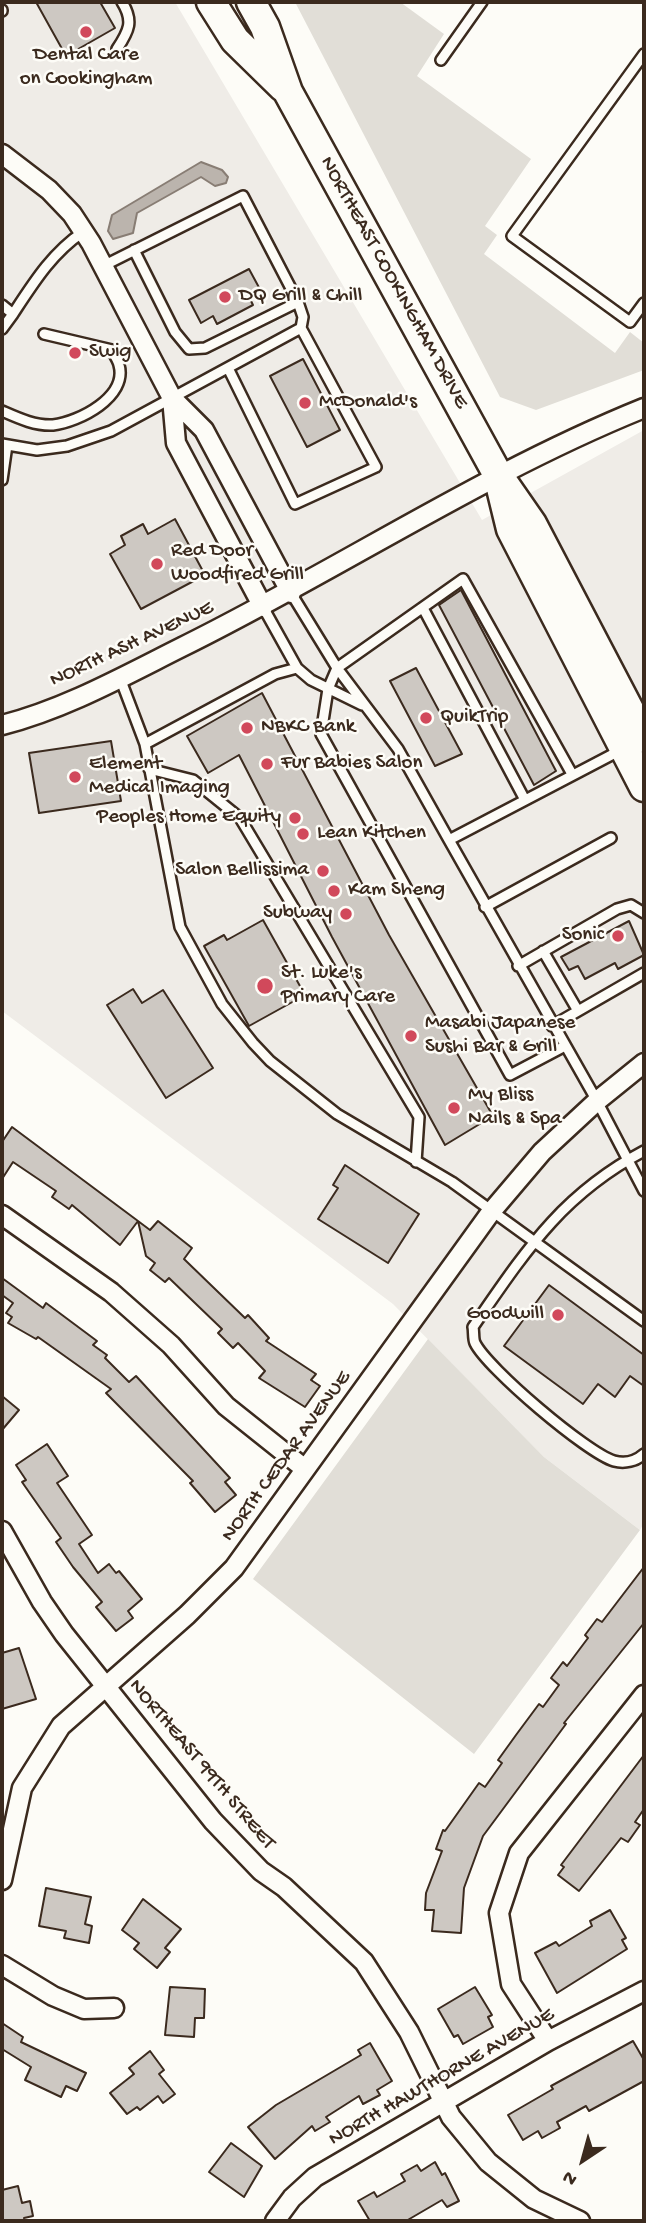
<!DOCTYPE html>
<style>
body{margin:0}
#map{position:relative;width:646px;height:2223px;overflow:hidden;background:#fdfcf7;font-family:"Gochi Hand",sans-serif}
canvas{display:block}
.frame{position:absolute;inset:0;border:4px solid #3b2a1e;pointer-events:none}
.north{position:absolute;left:548px;top:2125px;width:70px;height:70px;-webkit-text-stroke:5px #fdfcf7;paint-order:stroke;rotate:216deg;font-size:19px;font-weight:700;line-height:28px;text-align:center;color:#3b2a1e}
.north::after{content:'';display:block;margin:auto;width:24px;height:32px;background:#3b2a1e;clip-path:polygon(50% 0,100% 100%,50% 72%,0 100%)}
</style>
<div id="map">
<canvas width="646" height="2223"></canvas>
<div class="frame"></div>
<div class="north">N</div>
</div>
<script>
const ctx = document.querySelector('canvas').getContext('2d');
ctx.lineJoin = 'round';
function paint(path, color) { ctx.fillStyle = color; ctx.fill(path, 'evenodd'); }
function trace(path, color, width, dash) { ctx.strokeStyle = color; ctx.lineWidth = width; ctx.lineCap = dash ? 'butt' : 'round'; ctx.setLineDash(dash || []); ctx.stroke(path); }
function write(font, color, halo, rows, align = 'center') {
  ctx.font = font + ' "Gochi Hand",sans-serif'; ctx.lineWidth = 5; ctx.setLineDash([]); ctx.textBaseline = 'middle'; ctx.strokeStyle = halo; ctx.fillStyle = color; for (const [text, x, y, turn = 0] of rows) {
    ctx.save(); ctx.translate(x, y); ctx.rotate((+turn || 0) * Math.PI / 180); ctx.textAlign = isNaN(turn) ? turn : align; if (halo) ctx.strokeText(text, 0, 0); ctx.fillText(text, 0, 0); ctx.restore();
  }
}
paint(new Path2D(`
 M2 2H175L482 520 644 430V1523L640 1530 544 1457 393 1304 2 1011Z`), '#efece7');
paint(new Path2D(`
 M295 2H400L444 34 417 76 531 159 485 226 497 235 484 254 615 353 630 332 644 343V370L536 410 500 397Z
 M428 1339 544 1457 640 1530 474 1754 253 1579Z`), '#e1ded7');
const water = new Path2D(`
 M201 162 222 170 228 177 226 183 215 186 201 177 137 213 133 233 113 239 108 231 112 215Z`);
paint(water, '#bbb4ad');
trace(water, '#887d74', 2);
const building = new Path2D(`
 M36 2H100L115 28 66 56Z
 M249 269 262 293 250 299 253 305 217 324 213 316 201 323 189 300Z
 M303 359 340 430 307 447 270 376Z
 M175 519 205 575 141 609 110 554 125 545 121 536 143 524 148 534Z
 M461 590 556 771 534 785 439 605Z
 M416 668 462 754 435 766 390 681Z
 M262 693 389 935 493 1116 445 1145 332 937 239 755 208 773 187 736Z
 M111 741 121 801 39 813 29 753Z
 M263 920 305 995 249 1026 204 946 224 935 227 940Z
 M629 921 644 955 618 969 615 963 585 979 578 966 569 970 561 957Z
 M133 989 142 1003 163 990 213 1068 166 1098 107 1005Z
 M12 1127 138 1221 120 1245 72 1205 69 1209 52 1197 56 1191 13 1162 2 1179V1142Z
 M345 1165 419 1214 388 1263 318 1219 338 1188 333 1185Z
 M138 1221 150 1230 158 1221 192 1248 184 1259 245 1318 248 1315 269 1338 266 1341 316 1374 311 1380 320 1386 305 1407 259 1378 265 1371 238 1343 233 1348 218 1333 222 1329 169 1278 165 1282 150 1270 155 1263 146 1256Z
 M2 1278 43 1308 46 1303 97 1341 93 1345 107 1355 105 1358 129 1382 136 1376 230 1478 225 1482 236 1495 215 1512 190 1483 193 1481 106 1393 111 1389 38 1337 36 1339 8 1323 12 1317 6 1313 13 1303 2 1295Z
 M549 1285 644 1355V1386L630 1376 615 1397 598 1384 583 1404 504 1346Z
 M2 1396 19 1410 2 1430Z
 M47 1444 68 1476 57 1483 92 1535 79 1544 98 1573 109 1564 116 1573 119 1571 142 1599 128 1611 133 1618 116 1631 96 1607 102 1602 73 1567 56 1542 61 1538 22 1482 26 1480 16 1465Z
 M644 1567V1623L564 1723 566 1724 483 1836 464 1888 461 1933 432 1931 434 1910H425L426 1893 442 1851 436 1849 443 1830 445 1831 479 1783 485 1787 502 1763 498 1760 516 1735 539 1704 543 1707 559 1685 551 1678 563 1662 567 1666 588 1638 585 1635 597 1619 602 1622Z
 M19 1648 36 1699 2 1709V1653Z
 M644 1755V1809L635 1822 640 1825 628 1842 621 1838 579 1891 558 1875 564 1867 561 1865Z
 M46 1888 91 1897 85 1924 92 1926 89 1943 64 1938 66 1931 39 1926Z
 M143 1899 181 1929 165 1948 170 1952 157 1968 134 1949 139 1943 122 1930Z
 M610 1910 626 1938 622 1940 627 1949 557 1993 535 1953 556 1942 559 1946 592 1926 590 1921Z
 M170 1987 205 1989 204 2018H195L194 2037 165 2035Z
 M475 1987 492 2015 488 2017 493 2027 463 2044 458 2035 454 2037 438 2009Z
 M2 2023 23 2037 21 2042 86 2073 77 2091 66 2086 61 2097 25 2080 31 2067 2 2049Z
 M633 2041 644 2060V2081L589 2111 586 2106 557 2122 560 2128 542 2138 538 2131 523 2140 508 2115 553 2089 551 2086Z
 M370 2043 392 2081 377 2090 380 2095 363 2104 359 2096 326 2117 330 2122 315 2131 312 2126 275 2159 248 2127 276 2105 361 2055 358 2050Z
 M150 2051 164 2070 159 2074 175 2094 163 2103 158 2096 140 2110 137 2107 127 2114 110 2093 134 2074 129 2068Z
 M231 2143 262 2166 244 2197 209 2172Z
 M435 2162 442 2175 445 2173 459 2201 447 2207 442 2200 406 2221H370L358 2201 374 2192 377 2197 405 2181 401 2174 417 2165 421 2171Z
 M18 2186 22 2203 30 2201 33 2216 24 2218 25 2221H2V2190Z`);
paint(building, '#cdc8c2');
trace(building, '#3b2a1e', 2);
const lane = new Path2D(`
 M2 10V11
 M117 49C129 31 134 21 122 2
 M644 54 512 236 630 322 644 303
 M441 60 482 2
 M134 250 175 332 189 349 205 348 298 302
 M103 266 243 196 298 302 303 317 301 328
 M2 305 13 314 2 329
 M13 314C34 282 52 253 83 232
 M2 411C18 418 35 426 53 425 79 422 128 397 119 365 118 360 114 355 112 350L44 334
 M2 444 37 450 67 446 111 431 301 328 376 467 295 504 229 370
 M2 480 7 445
 M291 593 337 668 398 749 449 840 621 750
 M263 607 297 668 311 680 362 705
 M423 608 525 800
 M120 678 145 744 275 674 297 668
 M145 744 180 927 222 1004 253 1043 270 1061 337 1114 452 1182 644 1321
 M149 769 193 780 240 818 419 1117 416 1162
 M449 840 597 1101 644 1191
 M485 907 611 838
 M543 951 578 1011
 M518 966 617 909 631 905 644 913
 M552 1026 644 973
 M565 1046 510 1075 321 734 328 689 337 668 463 579 572 774
 M644 1151C561 1195 525 1252 473 1327 474 1331 473 1339 475 1343 487 1368 587 1453 614 1461 625 1464 636 1461 644 1454`);
const street = new Path2D(`
 M2 154 49 190 72 214 91 243 172 398 204 430 291 593
 M172 398 176 443 263 607
 M2 725C65 709 124 676 182 647 338 570 483 473 644 408
 M2 1215 111 1292 171 1345 226 1406 305 1469
 M2 1531 42 1602 64 1634 213 1821 261 1871 284 1887 364 1962 409 2032 451 2117 488 2162 534 2199 580 2221
 M2 1880 22 1788 61 1726 187 1615 234 1568 491 1212 542 1152 597 1101 644 1063
 M2 1965 53 1996 84 2009 114 2008
 M548 2041 511 1984 499 1913 519 1853 644 1695
 M275 2221 292 2198 315 2177 548 2041 644 1991`);
const primary = new Path2D(`
 M211 2 235 40 283 87
 M251 2 265 27 288 92 498 475 532 524 644 738
 M501 488 511 529 644 787`);
trace(lane, '#3b2a1e', 14);
trace(street, '#3b2a1e', 23);
trace(primary, '#3b2a1e', 33);
trace(lane, '#fdfcf7', 9);
trace(street, '#fdfcf7', 18);
trace(primary, '#fdfcf7', 28);
for (const [x, y, r, color] of [
 [86,32,7,"#d1495b"],
 [225,297,7,"#d1495b"],
 [75,353,7,"#d1495b"],
 [305,403,7,"#d1495b"],
 [157,564,7,"#d1495b"],
 [426,718,7,"#d1495b"],
 [247,728,7,"#d1495b"],
 [267,764,7,"#d1495b"],
 [75,777,7,"#d1495b"],
 [295,818,7,"#d1495b"],
 [303,834,7,"#d1495b"],
 [323,871,7,"#d1495b"],
 [334,891,7,"#d1495b"],
 [346,914,7,"#d1495b"],
 [618,936,7,"#d1495b"],
 [265,986,9,"#d1495b"],
 [411,1036,7,"#d1495b"],
 [454,1108,7,"#d1495b"],
 [558,1315,7,"#d1495b"]
]) { const dot = new Path2D(); dot.arc(x, y, r, 0, 2 * Math.PI); ctx.fillStyle = color; ctx.fill(dot); trace(dot, '#fdfcf7', 2.5); }
write('21px', '#3b2a1e', '#fdfcf7', [
 ["Dental Care",86,56,"center"],
 ["on Cookingham",86,80,"center"],
 ["DQ Grill & Chill",239,297],
 ["Swig",89,353],
 ["McDonald's",319,403],
 ["Red Door",171,552],
 ["Woodfired Grill",171,576],
 ["QuikTrip",440,718],
 ["NBKC Bank",261,728],
 ["Fur Babies Salon",281,764],
 ["Element",89,765],
 ["Medical Imaging",89,789],
 ["Peoples Home Equity",281,818,"right"],
 ["Lean Kitchen",317,834],
 ["Salon Bellissima",309,871,"right"],
 ["Kam Sheng",348,891],
 ["Subway",332,914,"right"],
 ["Sonic",604,936,"right"],
 ["St. Luke's",281,974],
 ["Primary Care",281,998],
 ["Masabi Japanese",425,1024],
 ["Sushi Bar & Grill",425,1048],
 ["My Bliss",468,1096],
 ["Nails & Spa",468,1120],
 ["Goodwill",544,1315,"right"]
], 'left');
write('21px', '#3b2a1e', '#fdfcf7', [
 ["NORTHEAST COOKINGHAM DRIVE",393,283,61],
 ["NORTH ASH AVENUE",132,645,-25],
 ["NORTH CEDAR AVENUE",287,1457,-54],
 ["NORTHEAST 99TH STREET",201,1765,50],
 ["NORTH HAWTHORNE AVENUE",442,2078,-30]
]);
</script>
